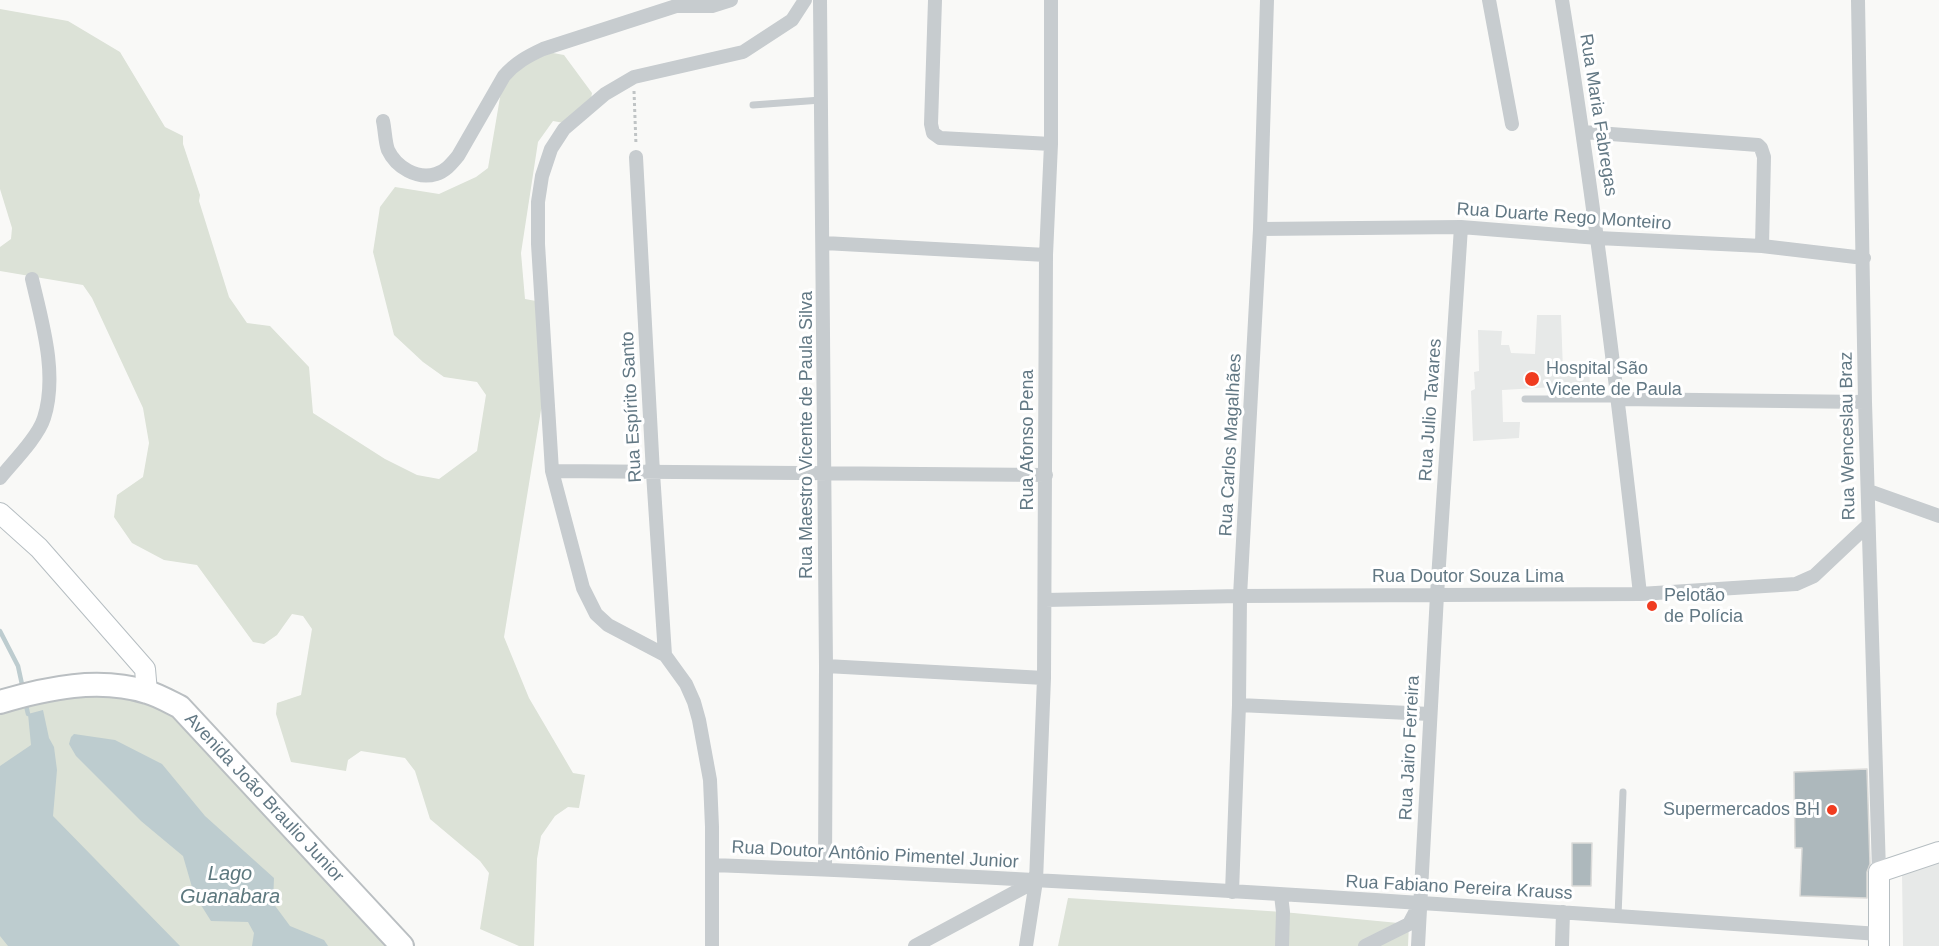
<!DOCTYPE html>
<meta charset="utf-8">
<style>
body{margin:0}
canvas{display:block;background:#f9f9f7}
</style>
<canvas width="1939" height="946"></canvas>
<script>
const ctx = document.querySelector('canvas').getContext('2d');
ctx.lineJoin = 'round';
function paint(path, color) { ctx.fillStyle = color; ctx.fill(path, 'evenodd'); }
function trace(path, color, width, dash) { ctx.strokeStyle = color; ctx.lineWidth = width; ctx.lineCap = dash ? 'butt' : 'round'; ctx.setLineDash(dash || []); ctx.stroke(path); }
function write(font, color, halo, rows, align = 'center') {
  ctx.font = font + ' Helvetica,sans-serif'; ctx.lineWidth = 6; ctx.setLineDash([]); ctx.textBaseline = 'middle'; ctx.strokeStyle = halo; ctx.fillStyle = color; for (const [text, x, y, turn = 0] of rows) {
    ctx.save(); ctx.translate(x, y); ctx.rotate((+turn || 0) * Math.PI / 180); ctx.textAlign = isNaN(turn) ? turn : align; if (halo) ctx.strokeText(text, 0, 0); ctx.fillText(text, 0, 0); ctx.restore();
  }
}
paint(new Path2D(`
 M1537 315H1561L1563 371 1589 370 1590 385 1502 390 1503 422H1520L1519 438 1473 441 1471 391 1475 389 1474 372 1479 371 1478 330 1502 331 1501 345H1509L1511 353 1535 354Z
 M1939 859V946H1903L1902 871Z`), '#e7e9e8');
paint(new Path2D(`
 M0 9 68 21 120 52 165 127 183 136V144L200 195 199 201 229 297 247 323 270 326 309 367 313 413 385 459 417 475 439 479 477 451 486 395 477 382 444 377 423 362 394 335 373 252 380 207 395 187 439 194 476 177 488 168 505 68 531 49 564 55 592 93 590 104 564 123 553 121 538 142 521 253 525 299 536 301 542 404 504 637 529 698 573 773 585 775 579 808 568 807 555 816 541 836 537 859 534 946H519L480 929 489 873 480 861 430 819 415 771 405 758 361 751 348 760 346 771 291 762 276 714 277 703 301 695 312 629 303 616 292 614 277 635 264 644 253 642 197 565 164 560 132 543 114 517 117 495 143 477 149 443 143 408 92 298 83 285 0 271V247L11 239 12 228 0 189Z
 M67 686 180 707 402 946H0V702Z
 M1068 898 1283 912 1409 924 1408 946H1058Z`), '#dce2d7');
paint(new Path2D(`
 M43 710 49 738 54 747 57 770 53 816 180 946H8L0 936V766L31 745 28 714Z
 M74 734 115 740 162 764 205 816 274 878 273 903 290 926 324 940 328 946H252L254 933 248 922 211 921 194 894 183 856 141 821 76 756 69 744 71 737Z`), '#bdcccf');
trace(new Path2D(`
 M0 631 18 666 23 689
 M25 701 28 714`), '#bdcccf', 4.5);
const building = new Path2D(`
 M1867 769 1870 864 1867 872V898L1800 896 1802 848H1795L1794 772Z
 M1572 843H1592L1591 886H1572Z`);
paint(building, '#adb8bc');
trace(building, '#dbdbd9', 1.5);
const secondary = new Path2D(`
 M0 513 39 548 145 669 147 692
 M1879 946V872L1939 852`);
const primary = new Path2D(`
 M0 702C47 688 99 677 147 692 158 695 170 702 180 707L402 946`);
trace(secondary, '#b6bec2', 22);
trace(primary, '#babfc2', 26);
trace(new Path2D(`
 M634 91 636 145`), '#c0c4c5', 3, [3, 3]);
trace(new Path2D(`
 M753 105 821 100
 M1525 399H1618
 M1618 916 1623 792`), '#c7cccf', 7);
trace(new Path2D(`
 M820 0 826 666 825 869
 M935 0 931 124 933 133 940 138 1051 144
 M1489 0 1512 124
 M1562 0C1594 197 1618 395 1640 594
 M1858 0 1865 402 1879 872
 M383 121C385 130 385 142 388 150 396 167 417 180 436 174 446 171 452 163 458 156L504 76C515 63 528 56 543 49L676 6H712L731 0
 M1584 132 1758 145 1761 148 1764 157 1762 246
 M636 157 653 473 665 655
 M1260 229 1461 227 1598 238 1762 246 1864 258
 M824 243 1046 255
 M1618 399 1865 402
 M552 471 1046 475
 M0 478C13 462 38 437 44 418 58 374 42 322 32 279
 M1869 491 1939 516
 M1045 600 1240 596 1640 594 1796 584 1814 576 1868 525
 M826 666 1044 678
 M1239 705 1430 714
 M712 865C1101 880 1490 907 1879 934
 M1232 892 1239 705 1240 596 1260 229 1267 0
 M1281 895 1283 912 1282 946
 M712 946V827L710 780 699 720 694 702 686 684 665 655 608 625 596 614 583 588 552 471 538 244V202L542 176 551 149 564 129 605 94 634 77 743 52 792 20 805 0
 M915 946 1034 882
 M1026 946 1036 881 1044 678 1046 255 1051 144V0
 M1365 946 1409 924 1419 905
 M1418 946 1437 595 1461 227
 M1562 946 1563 912`), '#c7cccf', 14);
trace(secondary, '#fff', 20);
trace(primary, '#fff', 22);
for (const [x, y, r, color] of [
 [1532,379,8,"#f03c20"],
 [1652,606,6,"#f03c20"],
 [1832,810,6,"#f03c20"]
]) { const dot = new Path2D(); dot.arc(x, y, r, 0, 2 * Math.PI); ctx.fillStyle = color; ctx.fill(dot); trace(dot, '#fff', 2); }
write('18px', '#627884', '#fff', [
 ["Rua Maria Fabregas",1598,115,81],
 ["Rua Duarte Rego Monteiro",1564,217,4],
 ["Rua Espírito Santo",632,407,-93],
 ["Rua Julio Tavares",1431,410,-86],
 ["Rua Maestro Vicente de Paula Silva",807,435,-90],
 ["Rua Wenceslau Braz",1848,436,-91],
 ["Rua Afonso Pena",1028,440,-90],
 ["Rua Carlos Magalhães",1231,445,-87],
 ["Rua Doutor Souza Lima",1468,577],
 ["Rua Jairo Ferreira",1410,748,-87],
 ["Avenida João Braulio Junior",264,798,47],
 ["Rua Doutor Antônio Pimentel Junior",875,855,3],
 ["Rua Fabiano Pereira Krauss",1459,888,3]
]);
write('18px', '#627884', '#fff', [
 ["Hospital São",1546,369],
 ["Vicente de Paula",1546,390],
 ["Pelotão",1664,596],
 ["de Polícia",1664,617],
 ["Supermercados BH",1820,810,"right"]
], 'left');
write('italic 20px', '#5d787e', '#fff', [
 ["Lago",230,874],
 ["Guanabara",230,897]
]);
</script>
